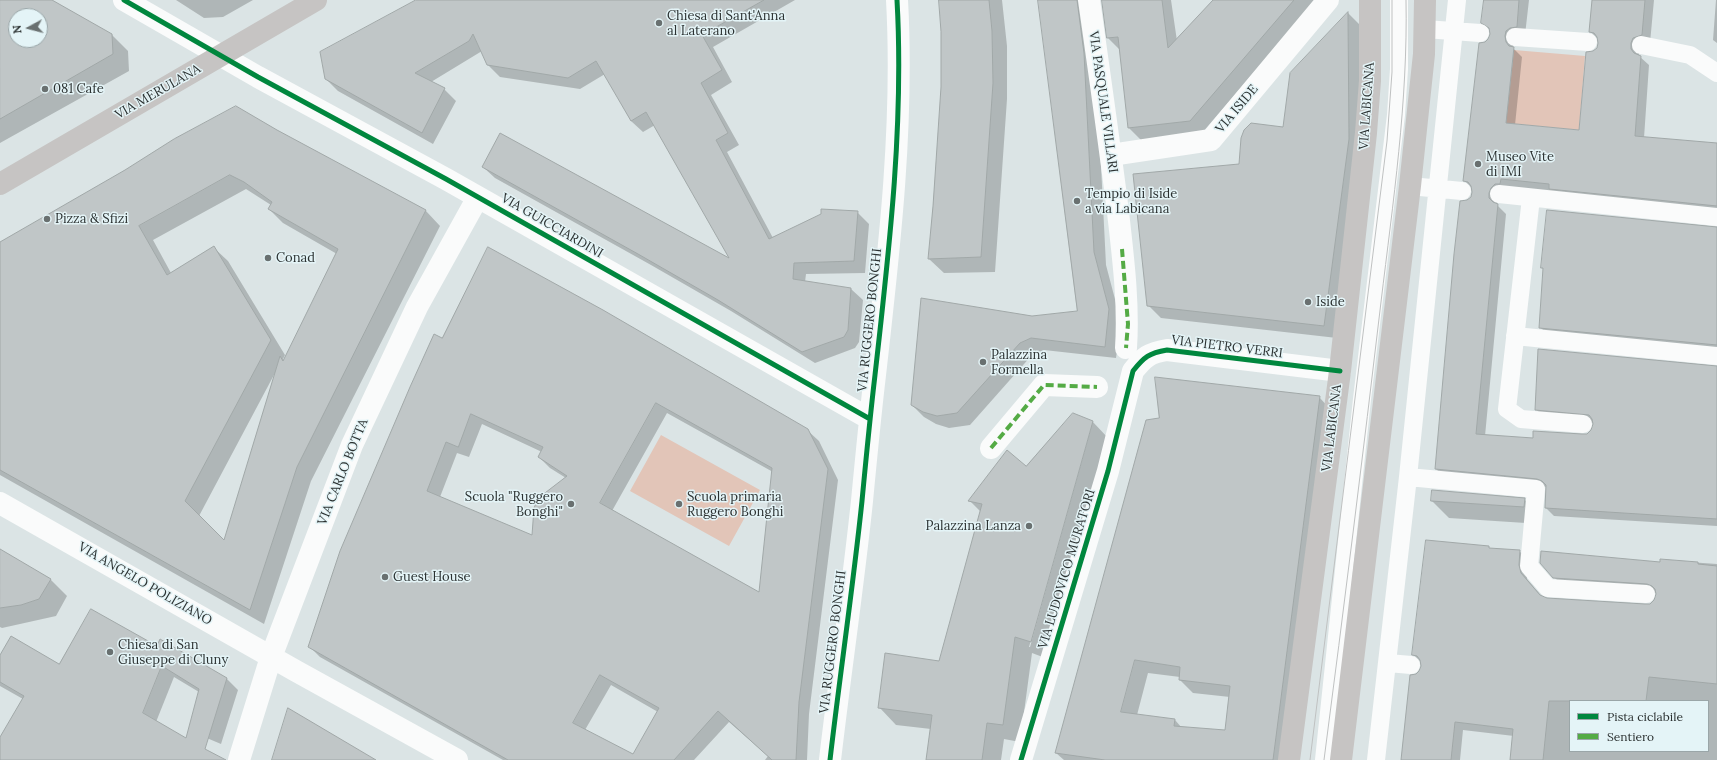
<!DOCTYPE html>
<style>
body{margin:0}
#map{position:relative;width:1717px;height:760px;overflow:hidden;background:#dbe4e5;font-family:Lora,serif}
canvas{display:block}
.legend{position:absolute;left:1569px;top:700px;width:140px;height:52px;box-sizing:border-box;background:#e4f4f7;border:1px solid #9aa6a8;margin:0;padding:5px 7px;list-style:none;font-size:12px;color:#2b3131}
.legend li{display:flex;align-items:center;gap:8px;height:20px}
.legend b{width:20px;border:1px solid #9aa6a8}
.north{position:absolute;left:8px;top:8px;width:40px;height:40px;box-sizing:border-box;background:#e4f4f7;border:1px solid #9aa6a8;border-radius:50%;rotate:263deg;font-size:11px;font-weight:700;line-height:16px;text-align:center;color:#2b3131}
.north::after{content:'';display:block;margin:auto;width:14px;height:18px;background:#697070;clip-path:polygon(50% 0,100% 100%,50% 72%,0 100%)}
</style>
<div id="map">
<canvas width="1717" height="760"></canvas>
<ul class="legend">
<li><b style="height:5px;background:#00873e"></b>Pista ciclabile</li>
<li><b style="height:5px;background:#54ab45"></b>Sentiero</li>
</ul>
<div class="north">N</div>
</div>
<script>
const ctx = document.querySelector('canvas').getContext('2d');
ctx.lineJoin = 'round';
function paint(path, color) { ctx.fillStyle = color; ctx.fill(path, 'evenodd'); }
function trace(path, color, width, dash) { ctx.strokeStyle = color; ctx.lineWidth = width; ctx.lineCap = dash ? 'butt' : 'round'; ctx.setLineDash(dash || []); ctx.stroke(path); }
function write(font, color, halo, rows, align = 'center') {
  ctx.font = font + ' Lora,serif'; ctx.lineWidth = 3; ctx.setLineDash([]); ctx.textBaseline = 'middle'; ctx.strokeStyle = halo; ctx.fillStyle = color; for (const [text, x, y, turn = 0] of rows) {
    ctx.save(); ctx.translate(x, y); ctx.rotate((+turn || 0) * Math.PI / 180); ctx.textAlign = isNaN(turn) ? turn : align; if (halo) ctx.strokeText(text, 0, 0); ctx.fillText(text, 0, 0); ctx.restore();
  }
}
paint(new Path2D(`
 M1514 50 1585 56 1579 130 1506 123Z
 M661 435 760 490 729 546 630 491Z`), '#e2c5b8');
paint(new Path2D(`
 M0 0H50L112 35 128 51 129 71 0 143ZM16 16H40V40H16Z
 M176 0H253L223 17 204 18Z
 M418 0H795L713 47 732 82 711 95 739 145 727 152 773 238 857 212 869 224 865 273 806 274 805 282 851 289 863 300 859 342 855 348 815 363 731 311 651 265 495 178 483 167 732 260 655 125 643 132 631 121 605 74 580 89 500 77 488 65 482 51 431 82 444 89 456 101 433 144 338 91 326 79Z
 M940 0H1002L1007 46V99L995 272 944 273 929 259 942 87V32Z
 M1039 0H1098L1096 66 1106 265 1121 322 1116 358 1044 350 1032 355 970 425 949 428 936 424 924 417 912 405 1032 317 1078 312Z
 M1103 0H1171L1177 41 1214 0H1316L1202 133 1141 140 1129 128 1120 50 1108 38Z
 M1485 0H1529L1525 35 1513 45V48L1522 57 1515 125 1579 131 1593 52 1598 48 1599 40 1590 31 1593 0H1654L1650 43 1639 52V56L1649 65 1644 138 1717 144V214L1497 202V205L1506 214 1485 436 1534 439 1588 435 1592 431 1594 423 1544 418 1536 409 1717 367V526L1554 516 1546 508 1547 487 1444 477 1436 469 1467 201 1472 197 1473 189 1464 180 1485 43 1489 40 1491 31 1482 22Z
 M1716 0H1717V43L1713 40Z
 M1348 13 1360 25 1361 152 1337 338 1161 318 1148 305 1240 164 1284 128Z
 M276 130 426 211 440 226 311 481 264 624 0 475V243ZM246 189 271 205 269 209 283 223 337 254 284 361 283 359 285 355 228 261 213 247 171 273 153 240ZM275 373 224 542 199 516Z
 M1717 228V353L1549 336 1540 327 1544 270 1542 268Z
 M442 339 807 430 819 441 838 480 809 714 807 760H765L768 756 729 722 694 760H503L320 657 309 646ZM667 413 773 472 760 594 612 511ZM482 424 542 452 539 457 550 468 566 478 533 536 440 497 457 453 469 457ZM611 685 658 712 634 755 585 730Z
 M1319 397 1332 411 1288 760H1064L1056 753ZM1148 673 1180 677V680L1193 693 1230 697 1226 732 1182 728 1175 720 1137 715Z
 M1092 421 1109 439 1048 659 1032 653 1020 742 1004 739 1001 760H927L931 729 896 725 879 707 940 662 981 512 969 500 1026 467ZM1091 428 1030 647H1029L1089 431Z
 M1524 499 1541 517V524L1449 518 1432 501Z
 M1488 547 1491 549 1519 551 1528 559 1527 579 1544 599 1645 605 1651 604 1655 601 1657 593 1563 586 1554 577 1660 563 1661 560 1717 564V760H1511L1514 736 1463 730 1460 760H1402L1416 675 1420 672 1422 663 1413 654ZM1570 701H1708V751H1570Z
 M0 550 50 579 67 596 56 616 2 628 0 627Z
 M157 647 226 678 238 690 221 744 202 736 199 692 174 677 156 722 177 760H0V739L23 699 0 686V657L60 666Z`), '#0003');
const building = new Path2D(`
 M0 0H52L112 34 113 54 0 119ZM16 16H40V40H16Z
 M416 0H764L702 35 722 70 701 83 728 133 716 140 769 239 821 214V209L858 211 854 261 794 263 793 279 851 288 848 330 844 337 802 352 718 300 638 254 482 167 500 133 729 258 646 112 631 121 596 61 568 78 487 65 473 34 469 41 415 73 445 88 422 133 325 79 320 52Z
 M939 0H989L992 31 993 83 981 257 928 259 933 206 941 87V32Z
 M1038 0H1077L1084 53 1094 252 1109 309 1105 347 1031 338 1020 343 957 413 937 416 923 412 911 405 921 298 1032 316 1077 311Z
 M1102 0H1162L1168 48 1213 0H1294L1190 121 1128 128 1118 37 1107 38Z
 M1484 0H1519L1517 27 1510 28 1506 31 1505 36 1506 42 1509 46 1514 47 1506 123 1579 130 1586 52 1593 51 1597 48 1598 43 1597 37 1594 33 1589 32 1592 0H1645L1642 35 1633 38 1631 43V49L1634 53 1641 56 1635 136 1717 143V206L1549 189V184L1501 179 1500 184H1495L1491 188 1489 193V198L1493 202 1498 204 1476 434 1533 438V431L1582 434H1587L1591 430 1593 424 1592 419 1589 415 1535 410 1538 349 1717 366V519L1545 508 1546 485 1542 481 1537 479 1435 469 1454 254 1460 201 1467 200 1471 197 1472 192 1471 186 1468 182 1463 181 1479 43 1485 42 1488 39 1490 34 1489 28 1481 23Z
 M1348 12 1349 139 1324 326 1147 306 1133 174 1239 164 1241 138 1244 130 1251 123 1283 127 1290 73Z
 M236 106 277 130 426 210 297 467 250 610 0 470V242L125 170 174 139ZM230 175 244 182 272 202 268 209 338 249 283 361 280 356 224 540 185 501 271 340 214 246 167 275 139 226Z
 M1547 210 1717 227V345L1539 328 1543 268H1541Z
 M488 247 603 310 808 429 828 469 799 702 796 760H772L718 711 674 760H508L308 647 340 551 410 387 434 334 442 338ZM656 403 772 468 759 592 600 503ZM471 414 543 447 538 457 567 476 541 496 537 501 534 508 532 535 427 491 446 442 458 447ZM600 675 659 708 633 754 573 723Z
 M1155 377 1320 396 1273 760H1105L1055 753 1146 420 1159 418ZM1135 660 1180 667 1179 680 1230 686 1225 730 1174 726 1175 719 1121 712Z
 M1073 413 1093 421 1031 642 1015 637 1003 725 987 723 982 760H926L932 715 878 708 885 653 939 661 982 504 968 501 1007 450 1026 466Z
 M1432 490 1525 498 1524 507 1431 501Z
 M1426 540 1489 546V548L1520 550 1519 565 1521 573 1540 595 1547 598 1645 604H1650L1654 600 1656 594 1655 589 1652 586 1647 584 1553 578 1540 563 1541 551 1660 562V559L1698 562V564L1717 566V684L1649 677 1646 701H1549L1543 760H1510L1513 729 1455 722 1451 760H1401L1410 675 1416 674 1419 671 1421 666 1420 660 1417 656 1412 655Z
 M0 549 51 579 39 599 21 605 0 608Z
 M91 609 157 646 160 639 227 678 205 749 226 760H0V737L24 696 0 682V655L11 636 59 664ZM162 666 199 689 186 738 143 713Z
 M288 708 376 760H272Z`);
paint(building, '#c0c6c7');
trace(building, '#a1a8a8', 1);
trace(new Path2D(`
 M1425 29 1480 33
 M1515 37 1588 42
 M1641 45 1690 55 1717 73
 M1410 186 1462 191
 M1499 194 1717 217
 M1531 198 1507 409 1521 419 1583 424
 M1515 336 1717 356
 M1408 477 1536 489 1529 566 1548 588 1646 594
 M1388 663 1411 665
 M1324 760 1362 399 1396 115 1399 69V0
 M1376 760 1408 477 1457 0`), '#fafbfb', 18);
trace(new Path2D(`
 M124 0 258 77 446 179 870 419
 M1089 0C1099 70 1109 141 1118 212 1123 257 1129 303 1126 348
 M1111 155 1211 140 1328 0
 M991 448 1044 385 1097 387
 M0 503 296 671 457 760
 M239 760 271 657 352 445 417 307 478 197
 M830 760C840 674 853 587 862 501 866 459 870 417 875 375 889 251 904 125 897 0
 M1021 760 1108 471 1133 371C1144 357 1149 353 1167 350L1340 371`), '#fafbfb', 22);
trace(new Path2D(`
 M0 184 316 0
 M1289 760 1340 371 1366 133 1370 81V0
 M1341 760 1410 186 1424 54 1425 0`), '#c6c4c3', 22);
trace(new Path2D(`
 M1310 760 1387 141 1392 72V0
 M1324 760C1344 607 1363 455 1381 302 1393 202 1408 102 1406 0`), '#bfc1c1', 1);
trace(new Path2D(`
 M1122 249 1128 324 1126 348
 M991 448 1044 385 1097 387`), '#54ab45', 4, [8, 4]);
trace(new Path2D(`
 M124 0 258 77 446 179 870 419
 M830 760C840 674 853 587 862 501 866 459 870 417 875 375 889 251 904 125 897 0
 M1021 760 1108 471 1133 371C1144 357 1149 353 1167 350L1340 371`), '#00873e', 5);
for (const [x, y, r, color] of [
 [659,23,4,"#697070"],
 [45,89,4,"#697070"],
 [1478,164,4,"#697070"],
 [1077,201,4,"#697070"],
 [47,219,4,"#697070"],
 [268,258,4,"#697070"],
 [1308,302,4,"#697070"],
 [983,362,4,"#697070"],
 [571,504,4,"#697070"],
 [679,504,4,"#697070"],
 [1029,526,4,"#697070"],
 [385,577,4,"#697070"],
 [110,652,4,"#697070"]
]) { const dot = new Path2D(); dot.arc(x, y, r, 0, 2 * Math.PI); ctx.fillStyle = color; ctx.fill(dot); trace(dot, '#e4f4f7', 1.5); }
write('13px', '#2b3131', '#e4f4f7', [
 ["Chiesa di Sant'Anna",667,16],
 ["al Laterano",667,31],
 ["081 Cafe",53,89],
 ["Museo Vite",1486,157],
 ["di IMI",1486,172],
 ["Tempio di Iside",1085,194],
 ["a via Labicana",1085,209],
 ["Pizza & Sfizi",55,219],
 ["Conad",276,258],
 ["Iside",1316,302],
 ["Palazzina",991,355],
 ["Formella",991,370],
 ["Scuola \"Ruggero",563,497,"right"],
 ["Bonghi\"",563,512,"right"],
 ["Scuola primaria",687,497],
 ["Ruggero Bonghi",687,512],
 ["Palazzina Lanza",1021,526,"right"],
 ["Guest House",393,577],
 ["Chiesa di San",118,645],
 ["Giuseppe di Cluny",118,660]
], 'left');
write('13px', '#2b3131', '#e4f4f7', [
 ["VIA MERULANA",158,92,-30],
 ["VIA PASQUALE VILLARI",1103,102,82],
 ["VIA LABICANA",1367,106,-86],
 ["VIA ISIDE",1237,109,-50],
 ["VIA GUICCIARDINI",552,226,30],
 ["VIA RUGGERO BONGHI",870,320,-84],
 ["VIA PIETRO VERRI",1227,347,7],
 ["VIA LABICANA",1332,428,-83],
 ["VIA CARLO BOTTA",343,472,-68],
 ["VIA LUDOVICO MURATORI",1067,569,-73],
 ["VIA ANGELO POLIZIANO",145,584,30],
 ["VIA RUGGERO BONGHI",833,642,-83]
]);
</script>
